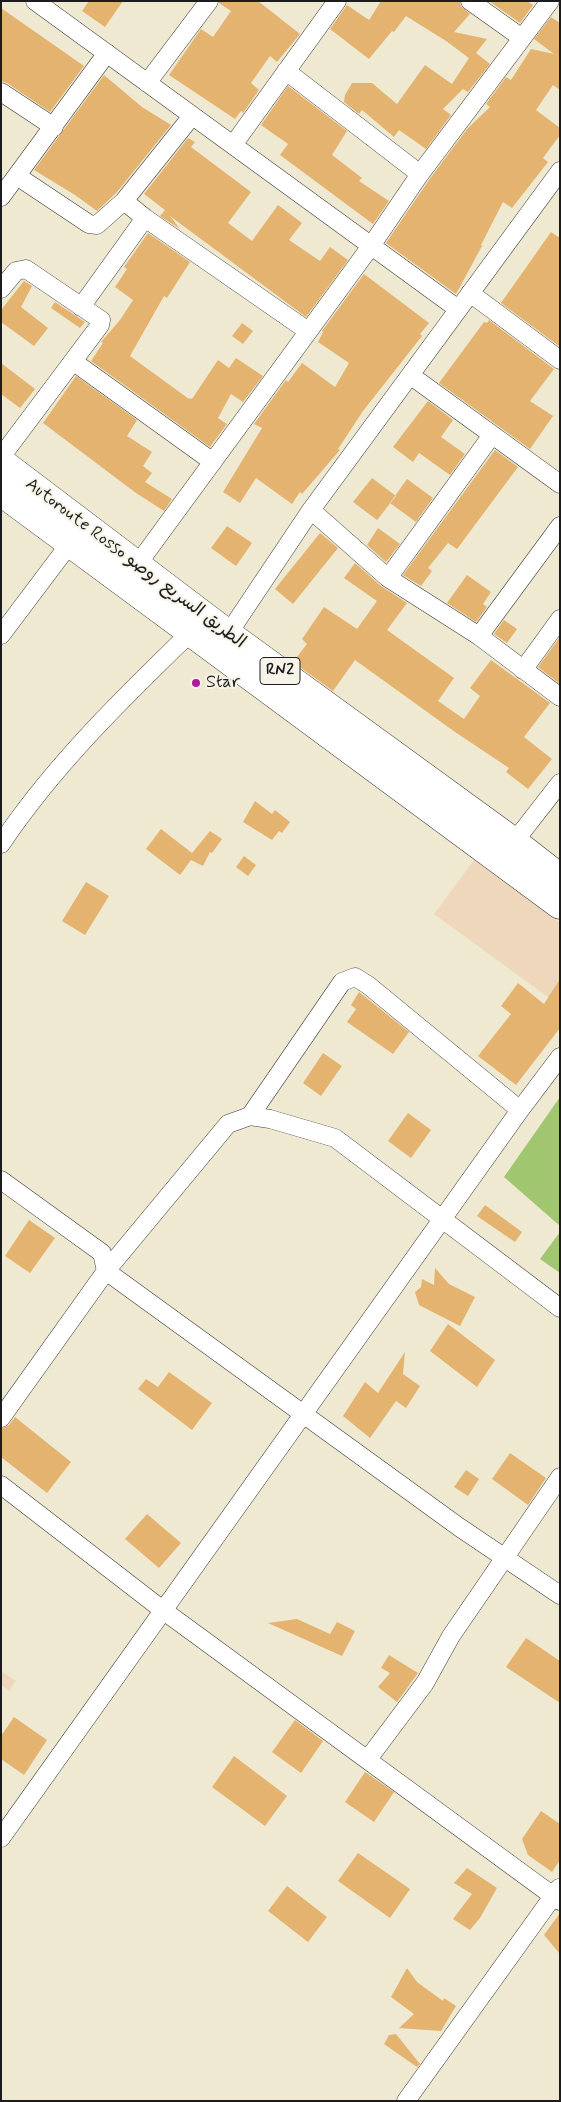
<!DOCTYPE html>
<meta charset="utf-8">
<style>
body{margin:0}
#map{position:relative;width:561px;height:2102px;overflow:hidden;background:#efe9d1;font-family:Mynerve,sans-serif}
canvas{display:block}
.frame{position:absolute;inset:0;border:2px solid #1c1c1c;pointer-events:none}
</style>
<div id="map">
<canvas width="561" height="2102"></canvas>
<div class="frame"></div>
</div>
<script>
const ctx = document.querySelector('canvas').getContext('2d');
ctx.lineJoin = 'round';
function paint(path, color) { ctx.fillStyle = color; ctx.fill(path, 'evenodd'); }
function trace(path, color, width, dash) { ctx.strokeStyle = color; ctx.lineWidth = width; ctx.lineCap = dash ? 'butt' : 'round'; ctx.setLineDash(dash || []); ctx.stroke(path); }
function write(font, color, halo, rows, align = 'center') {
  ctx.font = font + ' Mynerve,"Playpen Sans Arabic",sans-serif'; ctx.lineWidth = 4; ctx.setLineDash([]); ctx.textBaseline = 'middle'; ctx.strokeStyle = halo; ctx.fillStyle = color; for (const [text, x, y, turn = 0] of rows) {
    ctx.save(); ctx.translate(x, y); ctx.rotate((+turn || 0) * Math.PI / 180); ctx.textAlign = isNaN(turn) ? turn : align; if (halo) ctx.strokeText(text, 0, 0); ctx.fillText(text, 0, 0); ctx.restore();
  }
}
paint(new Path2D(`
 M474 860 560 923V1006L434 914Z
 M1 1671 16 1681 9 1691 1 1685Z`), '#eed7bb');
paint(new Path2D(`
 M560 1097V1226L504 1177Z
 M560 1232V1273L540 1259Z`), '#a1c670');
paint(new Path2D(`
 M89 1H123L105 27 82 11Z
 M219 1H258L300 34 277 62 270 56 251 83 259 90 243 113 241 111 235 119 169 75 201 29 213 37 231 11 219 3Z
 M381 1H460L461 6 470 14 454 32 487 39 476 53 490 64 468 92 463 89 443 109 451 115 426 149 399 130 394 137 362 110 359 114 344 102 345 95 352 83H372L397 104 425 65 452 84 469 58 446 41 406 16 394 32 392 31 369 59 330 29 347 5 369 20Z
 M489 1H527L533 5 520 23Z
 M1 8 84 66 50 112 7 83 1 81Z
 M551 17 560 23V90L553 85 536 110 560 128V135L543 158 548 162 512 208 503 202 481 245 482 246 456 294 386 243 429 180 468 128 490 107 486 104 506 77 511 80 531 49 554 54 534 39Z
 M104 75 142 107 171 125 117 192 97 211 75 195 34 170Z
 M288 86 347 131 332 155 362 178 359 181 389 201 373 224 280 155 288 144 261 125Z
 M188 138 195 142 191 147 251 192 228 223 252 241 278 205 302 223 289 240 320 261 330 247 348 260 306 317 170 216 180 229 160 216 165 210 144 194Z
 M551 232 560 238 559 346 501 303Z
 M148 233 190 262 167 298 164 296 130 356 189 399 190 398 192 399 218 360 229 368 236 358 263 376 243 402 231 394 218 418 227 424 210 447 91 361 103 343 101 342 120 320 133 300 115 287 127 269 124 267Z
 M364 274 429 323 420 334 422 336 363 411 338 449 340 450 302 494 300 492 292 504 256 478 240 503 223 492 262 428 254 424 286 380 288 382 302 363 335 387 349 363 318 342 323 332 322 331Z
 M24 281 32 286 21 307 48 328 34 346 1 322V310Z
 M55 302 85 322 80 328 51 308Z
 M489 320 554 369 530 401 553 416 530 449 439 383 484 322 487 323Z
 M242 323 253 331 243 344 232 336Z
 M1 363 35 389 20 408 1 394Z
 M76 376 137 420 127 436 152 452 143 466 152 473 145 482 172 499 164 511 136 493 43 423Z
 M428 401 453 420 441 437 465 454 450 475 419 453 413 462 393 447Z
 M495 450 518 467 457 549 448 543 428 568 432 571 421 586 403 575Z
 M372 478 396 496 377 520 353 502Z
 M407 479 433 498 416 522 390 503Z
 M227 526 252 543 236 566 211 548Z
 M378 528 400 544 386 562 367 545Z
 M320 533 338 548 293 604 275 589Z
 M355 563 381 586 407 603 387 630 454 678 438 701 464 719 480 696 470 688 491 660 550 703 524 737 552 759 528 789 506 772 509 768 455 732 355 660 333 691 293 662 307 644 302 639 324 607 357 629 377 601 344 578Z
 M467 575 491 592 483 604 487 607 476 622 447 603Z
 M504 620 517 629 507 643 494 634Z
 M560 637V684L538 667Z
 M255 801 272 814 275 810 290 822 282 833 279 831 272 840 243 822Z
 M161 829 192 853 210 831 222 839 212 853 210 852 203 866 191 860 180 875 146 849Z
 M244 856 256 865 248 876 236 867Z
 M86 882 109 896 85 935 62 921Z
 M560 979V1028L516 1085 478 1056 511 1014 501 1006 518 983 544 1004Z
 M359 992 409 1032 393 1054 347 1022 356 1009 351 1005Z
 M323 1053 342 1066 321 1096 303 1083Z
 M408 1113 431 1130 411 1158 388 1141Z
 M485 1205 522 1232 515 1242 477 1216Z
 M29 1220 55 1238 30 1273 5 1256Z
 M435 1268 449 1284 475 1297 460 1326 419 1305 415 1292 421 1287 422 1279 434 1285Z
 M448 1324 495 1360 477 1387 430 1351Z
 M405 1352 403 1374 420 1386 406 1408 396 1401 370 1438 343 1416 365 1382 378 1393Z
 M169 1372 212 1403 192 1430 138 1389 146 1379 158 1387Z
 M15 1417 71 1462 47 1493 1 1457V1428L9 1425Z
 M510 1453 546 1478 528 1505 492 1479Z
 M466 1470 479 1479 468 1496 454 1487Z
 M147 1514 181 1543 159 1568 125 1539Z
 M297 1619 330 1634 337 1622 355 1631 342 1656 268 1623Z
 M526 1638 560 1661V1703L506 1667Z
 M389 1655 418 1673 397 1702 378 1687 390 1673 381 1668Z
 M14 1717 47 1740 24 1775 1 1759V1736Z
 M295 1720 323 1741 301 1773 272 1752Z
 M234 1756 287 1796 265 1826 212 1787Z
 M365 1772 394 1792 374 1822 345 1802Z
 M541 1811 560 1824V1860L552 1872 528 1855 522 1839Z
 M358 1853 410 1889 390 1918 338 1881Z
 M467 1868 497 1888 480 1918 470 1930 453 1919 472 1894 454 1883Z
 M287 1886 327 1917 308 1942 268 1911Z
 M560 1913V1954L544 1935Z
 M407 1968 417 1982 443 2001 444 1998 456 2006 441 2031 399 2028 414 2014 391 1997Z
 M396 2034 420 2064 417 2067 384 2044 389 2035Z`), '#e4b370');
const street = new Path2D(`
 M35 1 458 309
 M470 1 522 38
 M286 71 420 174
 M147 83 209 1
 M1 92 54 127
 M192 116 124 201 145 218 308 331
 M233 145 337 1
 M17 176 89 224 97 225 124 201
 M1 197 107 53
 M1 289 16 271 26 269 101 320 100 325 1 457
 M470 293 560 360
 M81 307 145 218
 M74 362 213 462
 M410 375 560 484
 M311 510 388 578 479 636 560 697
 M137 565 371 246 420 174 550 1
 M388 578 492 435
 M228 634 311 510 560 171
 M1 635 71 542
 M479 636 560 526
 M523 670 560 619
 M514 842 560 783
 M1 844C54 765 123 698 191 632
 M250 1116 342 982 355 977 368 985 520 1110
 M1 1180 102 1253 106 1271 459 1527 560 1595
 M1 1418 106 1271 228 1124 250 1116 270 1119 335 1138 560 1308
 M1 1485 164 1611 560 1901
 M368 1759 425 1683 451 1636 560 1477
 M1 1838 520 1110 560 1057
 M406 2101 559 1888`);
const highway = new Path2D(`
 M1 462 228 634 514 842 560 878
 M1 492 560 905`);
trace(street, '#3c3b37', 19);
trace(highway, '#3c3b37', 29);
trace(street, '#fff', 18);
trace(highway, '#fff', 28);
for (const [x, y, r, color] of [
 [196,683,5,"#b5179e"]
]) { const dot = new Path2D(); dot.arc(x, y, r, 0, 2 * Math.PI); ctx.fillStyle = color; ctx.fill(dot); trace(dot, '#f7f3e8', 2); }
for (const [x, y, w] of [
 [280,671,40]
]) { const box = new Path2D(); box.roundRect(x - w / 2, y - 13.5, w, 27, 4); ctx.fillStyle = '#f7f3e8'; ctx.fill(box); trace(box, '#1c1c1c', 1); }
write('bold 16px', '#1c1c1c', null, [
 ["RN2",280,671]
]);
write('18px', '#1c1c1c', '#f7f3e8', [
 ["Autoroute Rosso الطريق السريع روصو",135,564,37]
]);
write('18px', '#1c1c1c', '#f7f3e8', [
 ["Star",206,683]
], 'left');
</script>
